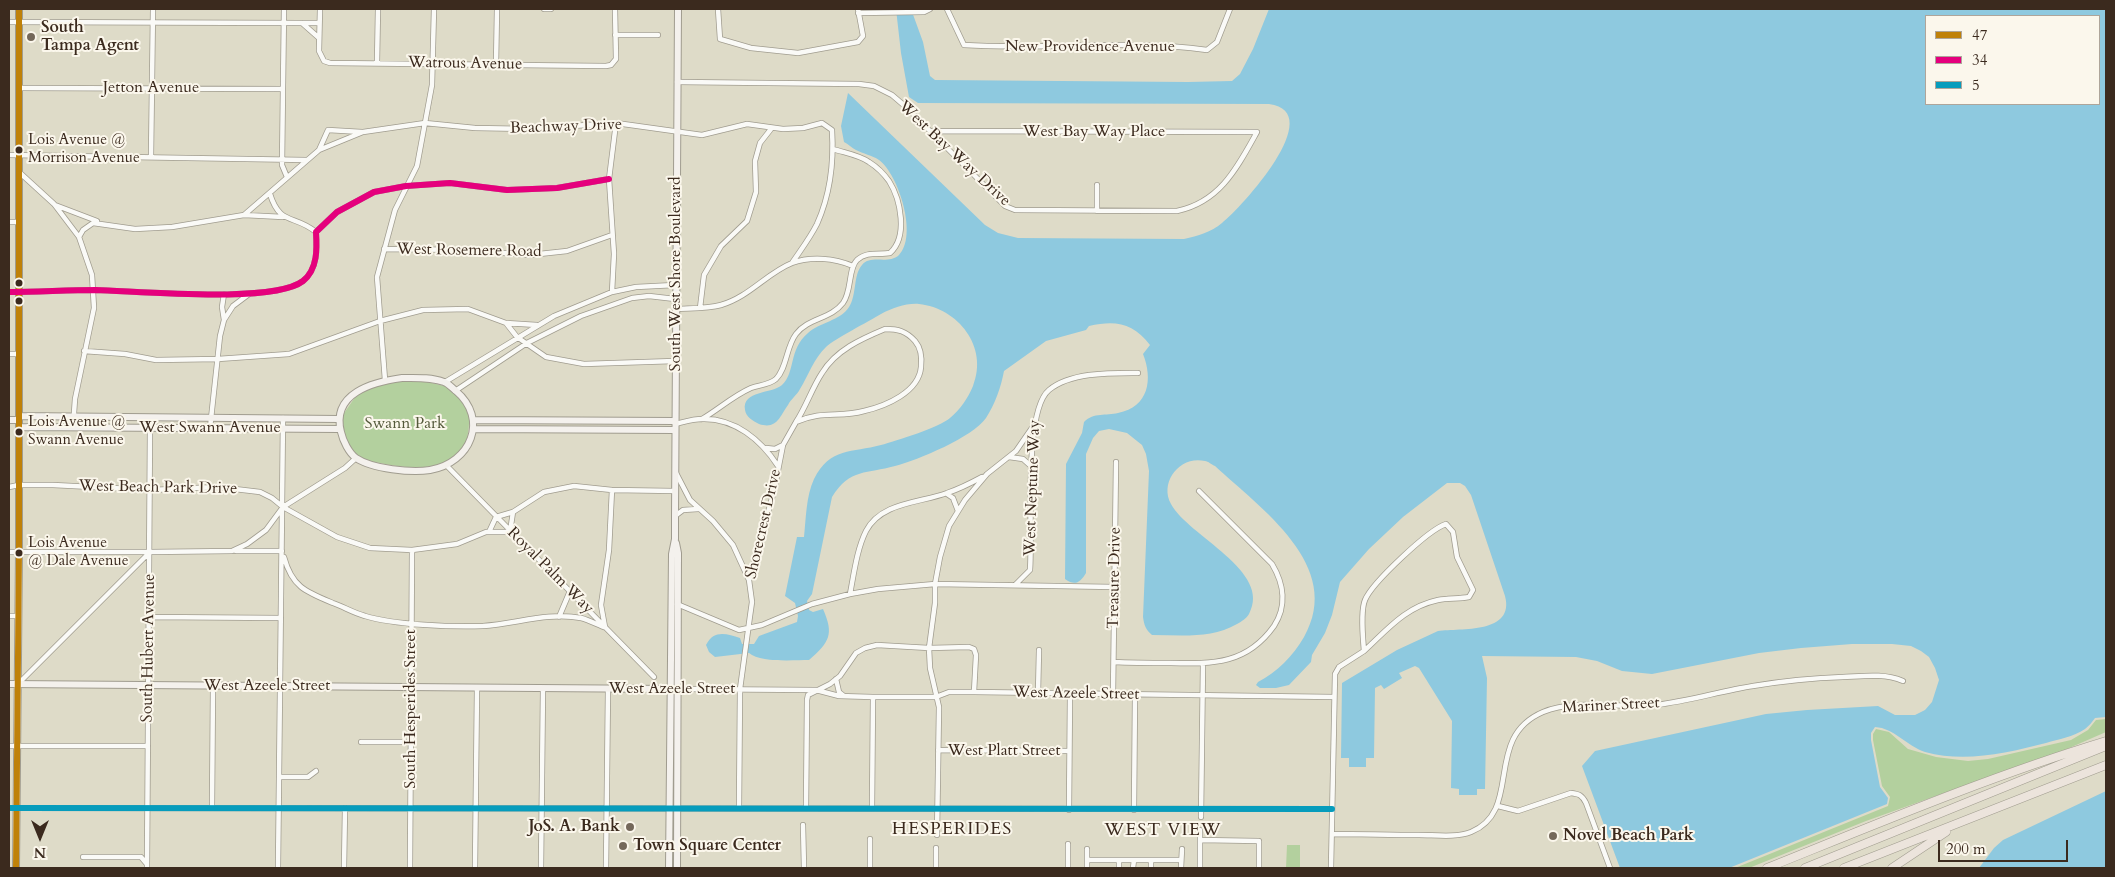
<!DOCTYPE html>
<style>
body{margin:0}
#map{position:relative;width:2115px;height:877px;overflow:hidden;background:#dedbc8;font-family:Cardo,serif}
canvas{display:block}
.frame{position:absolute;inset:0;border:10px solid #3b2a1e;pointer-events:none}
.legend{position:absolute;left:1925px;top:15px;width:175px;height:90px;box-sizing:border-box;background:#fbf7ec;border:1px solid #aea59a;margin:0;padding:6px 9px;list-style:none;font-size:15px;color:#3b2a1e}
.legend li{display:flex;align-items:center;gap:10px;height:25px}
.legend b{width:25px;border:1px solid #aea59a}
.north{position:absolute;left:15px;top:812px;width:50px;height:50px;-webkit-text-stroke:4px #fbf7ec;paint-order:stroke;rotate:180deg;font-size:14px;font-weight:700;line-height:20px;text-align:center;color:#3b2a1e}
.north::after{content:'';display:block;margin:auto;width:18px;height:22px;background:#3b2a1e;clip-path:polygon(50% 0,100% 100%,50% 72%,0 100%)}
.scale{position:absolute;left:1938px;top:840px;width:130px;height:22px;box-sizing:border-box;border:2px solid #3b2a1e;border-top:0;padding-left:6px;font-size:15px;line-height:18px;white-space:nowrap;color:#3b2a1e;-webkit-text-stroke:4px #fbf7ec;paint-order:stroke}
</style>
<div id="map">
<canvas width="2115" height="877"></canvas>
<div class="frame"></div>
<ul class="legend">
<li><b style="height:6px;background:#bf8109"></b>47</li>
<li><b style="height:6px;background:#e5007d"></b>34</li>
<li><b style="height:6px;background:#069cbc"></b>5</li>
</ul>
<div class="north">N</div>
<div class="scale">200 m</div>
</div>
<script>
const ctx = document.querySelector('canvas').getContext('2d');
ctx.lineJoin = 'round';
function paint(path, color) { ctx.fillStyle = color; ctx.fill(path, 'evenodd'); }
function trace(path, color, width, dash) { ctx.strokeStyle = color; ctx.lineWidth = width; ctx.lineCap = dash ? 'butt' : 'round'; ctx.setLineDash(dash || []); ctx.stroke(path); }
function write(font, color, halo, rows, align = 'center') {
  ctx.font = font + ' Cardo,serif'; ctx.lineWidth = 4; ctx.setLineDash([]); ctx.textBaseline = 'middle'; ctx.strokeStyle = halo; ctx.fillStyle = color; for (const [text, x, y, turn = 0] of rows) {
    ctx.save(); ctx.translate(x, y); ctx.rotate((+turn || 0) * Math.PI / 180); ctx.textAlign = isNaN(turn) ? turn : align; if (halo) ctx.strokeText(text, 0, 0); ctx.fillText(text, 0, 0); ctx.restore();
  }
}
paint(new Path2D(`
 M423 381 453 388C458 395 465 403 468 411 470 417 469 427 468 433 464 472 413 470 385 464 376 462 360 461 353 453 345 443 344 429 342 416L358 393 385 382Z
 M2106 719V732L2067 749 1866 821 1749 868H1735L1888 806 1890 797 1882 786 1873 740V734L1876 729 1889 732 1908 749 1936 757 1968 761 1988 759 2071 740 2088 730 2096 720Z
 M1287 845H1300V868H1286Z`), '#b3d09e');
paint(new Path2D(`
 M896 9H911L923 42 930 76 935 80 1188 82 1232 81 1240 74 1253 49 1269 9H2106V717L2095 718C2092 722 2089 726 2085 729 2073 737 2059 739 2046 743 2007 753 1965 763 1925 752 1907 746 1894 728 1875 727L1871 733V740L1880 787 1888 798 1887 804 1729 868H1620L1582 766 1595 751 1766 714 1807 710 1878 706 1895 715H1915L1925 710 1932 702 1939 680 1935 668 1929 657 1921 651 1911 646 1892 644H1852L1801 648 1759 653 1652 674 1622 671 1597 661 1576 657 1482 656 1487 678 1485 789H1477V795H1459V789L1451 788 1452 721 1419 668 1415 666 1399 673 1402 678 1384 689 1381 685 1375 688 1374 758H1366V767H1349V758H1341L1342 683 1397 650 1438 631C1461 628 1515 634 1505 596L1471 495 1465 486 1460 483H1447L1403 517 1369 549 1340 582 1332 615 1325 633 1312 655 1311 662 1289 685 1276 688H1260L1256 685 1258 682C1277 672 1293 656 1304 637 1345 566 1260 508 1215 466 1212 465 1208 461 1205 461 1180 455 1159 482 1171 504 1188 536 1273 571 1249 614 1246 619 1242 621 1237 624 1211 639 1181 635 1152 635 1146 630 1144 625 1143 617L1149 471 1146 454 1142 445 1127 433 1109 429 1099 431 1093 438 1086 454V573C1080 583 1075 586 1065 579L1066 464 1082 433 1084 422C1094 412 1106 416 1118 413 1149 407 1153 379 1143 354L1150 345C1133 323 1116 320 1089 326L1086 330 1046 341 1004 371C1001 387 995 404 986 418 973 437 918 460 895 466 867 474 850 468 832 497L812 594 807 601 809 610 813 612 823 609C834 634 830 642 809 660 794 660 760 663 749 653L715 657 709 652 706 645C714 629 727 634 740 638L742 644H754L759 636 797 622 798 616 795 603 785 596 797 537H804C806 519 806 496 814 479 830 447 852 453 881 445 896 441 940 427 950 418 960 410 968 398 973 386 989 347 958 308 919 304 906 303 893 308 881 314 868 322 836 338 826 347 814 358 808 376 800 389 797 395 791 399 788 405 780 416 777 430 759 424 753 421 746 417 745 410 742 390 772 394 782 385 796 372 788 350 808 333 820 322 840 321 849 307 857 295 853 275 862 265 871 254 888 265 899 255 918 236 899 175 879 160 872 155 863 154 856 150 852 148 848 144 844 142L841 126 848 93 985 225 998 233 1018 238 1184 239C1198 236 1211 232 1222 223 1241 208 1329 112 1269 104L918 103 909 97 901 53ZM1926 16H2099V104H1926Z
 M2106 791V868H1979L1994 848 2003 840Z`), '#8ec9df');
const street = new Path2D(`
 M284 9 282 165 287 177
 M320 9 319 51 324 61 330 63 606 66 611 65 616 59 615 9
 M544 9H551
 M718 9 720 39 751 48 798 53 858 42 863 36 858 9
 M947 9 964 45C1045 50 1126 39 1207 50L1217 42 1230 9
 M858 13 924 12 930 9
 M9 22 302 23 319 38
 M303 23H319
 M615 35H658
 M377 63 378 9
 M496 65 497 9
 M677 82 859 84 874 86 892 95 906 107 1005 206 1015 210 1177 211C1220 202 1237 168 1257 132L930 131
 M19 88 283 89
 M319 150 328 130 362 132
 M9 155 306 160
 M151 157 153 9
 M19 172 54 204 79 237 83 230 93 223 135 229 172 227 244 215 319 150 363 132 425 123 475 128 529 129 616 123 702 135 747 124 783 129 803 128 822 123 832 130C834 162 830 195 817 224 810 238 800 251 792 263
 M270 194C280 226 294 214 316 232
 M55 205 97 221
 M1097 211V185
 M244 215 283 217
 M9 222H19
 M384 249 465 250 530 255 567 251 612 235
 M9 292C38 292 67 290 96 290 138 291 273 304 303 281 318 269 317 248 316 232L337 212 374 192 406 186 450 183 507 190 557 188 609 179
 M612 292 614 254 609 179 616 123
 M700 308 704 275 721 246 747 221 756 192 755 161 760 143 771 129
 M675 309C690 308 707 309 721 305 749 297 767 273 792 263 811 256 834 258 853 266
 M224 320 233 306 249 294
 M506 323 537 325
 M885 329C898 329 906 331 915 341 921 348 922 358 921 367 919 392 886 406 864 411 839 418 823 410 796 422 806 407 812 388 822 373 836 350 861 339 885 329Z
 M84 351 125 354 156 360 218 359 289 354 380 321 423 310 468 309 506 323 517 337 546 357 584 364 675 361
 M9 354H19
 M385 380 377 277 395 210 417 166 432 85 434 9
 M445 382 554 316 612 292 636 287 675 285
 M455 391 527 343 581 316 632 298 649 296 675 299
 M702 419C719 409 733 396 751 388 759 385 769 385 776 379 787 368 786 347 796 334 808 318 831 319 843 303 852 291 848 269 857 260 867 251 878 255 890 253 908 237 901 200 889 181 884 174 877 167 869 162 859 155 845 153 833 149
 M675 424C684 422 693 419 702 419 735 418 761 440 778 466
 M73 427 75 399 94 308 92 275 79 237
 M210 428 220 336 224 320 222 307 224 294
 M766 448 775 449 783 445
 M1009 457 1023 459 1032 467
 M446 465 654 677
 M676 473 690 500 713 521 733 545 749 580
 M9 487 19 485H53L151 490 218 487 260 492 272 498 283 507 337 537 370 548 412 550 457 544 486 532H510
 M947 494 953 498 958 511
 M675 516 683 510 698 509
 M1446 524 1453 532 1457 557 1473 590 1469 597C1459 599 1448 598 1438 600 1405 607 1387 630 1364 651 1363 638 1360 612 1365 600 1372 583 1428 530 1446 524Z
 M489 532 496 517 513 512 544 492 574 486 612 490 675 491
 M510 532 513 512
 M236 551H282
 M9 552H150
 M284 557C292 587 306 592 333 603 344 607 354 613 365 616 395 625 451 627 483 626 516 624 547 612 581 618 589 620 598 625 606 628
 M1015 585 1030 570C1033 533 1023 411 1049 390 1071 372 1111 373 1138 373
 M850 594C854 573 857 549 866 531 881 502 920 503 947 493 959 489 971 483 982 477
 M677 604 739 630 762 625 812 604 850 594 878 589 935 584 1115 587
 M9 616H18
 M149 617 281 618
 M559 617 570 591
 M605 627 601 605 609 550 612 490
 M1114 662C1133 663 1152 663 1171 663 1214 664 1247 664 1274 626 1287 606 1284 584 1272 564L1199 491
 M836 679 839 692 844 696
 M18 684 150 552 232 551 247 544 266 530 283 507 345 468 356 458
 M677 689 816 690 839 696 873 697H936L949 692H974L1334 697
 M1038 693 1039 650
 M1113 695 1116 462
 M361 742H412
 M9 746H148
 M938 750 1069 751
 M279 777H308L316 771
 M1498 806 1518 811 1571 793C1579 794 1582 795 1586 803L1610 868
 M9 808 1332 809
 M212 808 213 686
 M739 809 740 689 750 616 752 602 749 580 774 491 783 445 796 422
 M806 809 807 700 808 695 830 684 840 676 856 653 865 648 877 645 929 648 969 647 974 649 976 655 974 692
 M872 809 873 697
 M1069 810 1070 694
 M1134 810 1135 695
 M1201 817 1203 664
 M803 825 804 868
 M1332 834C1361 834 1390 835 1419 835 1435 835 1456 838 1471 832 1524 810 1482 738 1543 712 1576 698 1621 709 1656 705 1689 701 1721 691 1753 686 1783 681 1813 678 1843 677 1864 676 1884 673 1903 681
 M937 835 939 707 930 668 929 648 935 603V584L940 557 949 526 965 500 987 474 1016 451 1034 425
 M870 839V868
 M1200 840 1259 841V868
 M83 857H141L146 863
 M1087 860H1181
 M1119 860V868
 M1151 860V868
 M147 868 150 427
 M278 868 283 418
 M344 868 345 808
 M410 868 412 550
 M475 868 477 688
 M541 868 543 688
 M606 868 608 689
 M936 868V848
 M1068 868V844
 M1087 868V849
 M1133 868 1134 860
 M1181 868 1182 849
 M1200 868V830
 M1331 868 1335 674 1339 667 1364 651`);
const secondary = new Path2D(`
 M402 378C415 378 431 377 444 382 448 383 452 388 456 391 489 419 471 463 430 470 412 473 372 469 356 458 349 453 343 441 341 432 331 393 373 382 402 378Z
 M19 416 339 419
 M9 420H19
 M473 420 675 421
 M19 427 340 429
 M473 429 675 430
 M676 543 678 553 677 868
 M9 684 670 689
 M16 868 19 552V9
 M669 868 672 554 675 539V516L678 9`);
const highway = new Path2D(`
 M1767 868C1879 823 1991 776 2106 741
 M1805 868 2106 746
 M1844 868 2106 765
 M1892 868 1946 832`);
trace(street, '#a09c8f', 6);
trace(secondary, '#a09c8f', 8);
trace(highway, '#a09c8f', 9);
trace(street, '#fafaf7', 4.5);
trace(secondary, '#f4f1ed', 6);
trace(highway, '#ece4dc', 8);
trace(new Path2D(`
 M16 868 19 552V9`), '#bf8109', 6);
trace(new Path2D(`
 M9 292C38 292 67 290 96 290 138 291 273 304 303 281 318 269 317 248 316 232L337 212 374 192 406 186 450 183 507 190 557 188 609 179`), '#e5007d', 6);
trace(new Path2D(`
 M9 808 1332 809`), '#069cbc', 6);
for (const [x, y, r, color] of [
 [31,37,5,"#74685a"],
 [19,150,4.5,"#3b2a1e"],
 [19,283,4.5,"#3b2a1e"],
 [19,301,4.5,"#3b2a1e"],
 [19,432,4.5,"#3b2a1e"],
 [19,553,4.5,"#3b2a1e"],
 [630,827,5,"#74685a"],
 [1553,836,5,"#74685a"],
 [623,846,5,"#74685a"]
]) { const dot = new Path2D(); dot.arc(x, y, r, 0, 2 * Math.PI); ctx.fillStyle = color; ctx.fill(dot); trace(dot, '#fbf7ec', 2); }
write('15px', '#3b2a1e', '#fbf7ec', [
 ["Lois Avenue @",28,141],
 ["Morrison Avenue",28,159],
 ["Lois Avenue @",28,423],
 ["Swann Avenue",28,441],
 ["Lois Avenue",28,544],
 ["@ Dale Avenue",28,562]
], 'left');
write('bold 16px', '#3b2a1e', '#fbf7ec', [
 ["South",41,28],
 ["Tampa Agent",41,46],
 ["JoS. A. Bank",620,827,"right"],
 ["Novel Beach Park",1563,836],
 ["Town Square Center",633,846]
], 'left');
write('16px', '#3b2a1e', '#fbf7ec', [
 ["New Providence Avenue",1090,47],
 ["Watrous Avenue",465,64,1],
 ["Jetton Avenue",151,88],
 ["Beachway Drive",566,127,-2],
 ["West Bay Way Place",1094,132],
 ["West Bay Way Drive",954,154,43],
 ["West Rosemere Road",469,251,1],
 ["South West Shore Boulevard",676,274,-90],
 ["West Swann Avenue",210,428],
 ["West Beach Park Drive",158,488,1],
 ["West Neptune Way",1033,488,-88],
 ["Shorecrest Drive",764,524,-77],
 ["Royal Palm Way",550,571,45],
 ["Treasure Drive",1115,578,-89],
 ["South Hubert Avenue",149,648,-89],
 ["West Azeele Street",267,686],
 ["West Azeele Street",672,689],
 ["West Azeele Street",1076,694,1],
 ["Mariner Street",1611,706,-3],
 ["South Hesperides Street",411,709,-90],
 ["West Platt Street",1004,751]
]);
write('16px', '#54593a', '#fbf7ec', [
 ["Swann Park",405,424]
]);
ctx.letterSpacing = '1px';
write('18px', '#3b2a1e', '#fbf7ec', [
 ["HESPERIDES",952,830],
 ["WEST VIEW",1163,831]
]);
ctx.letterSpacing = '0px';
</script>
